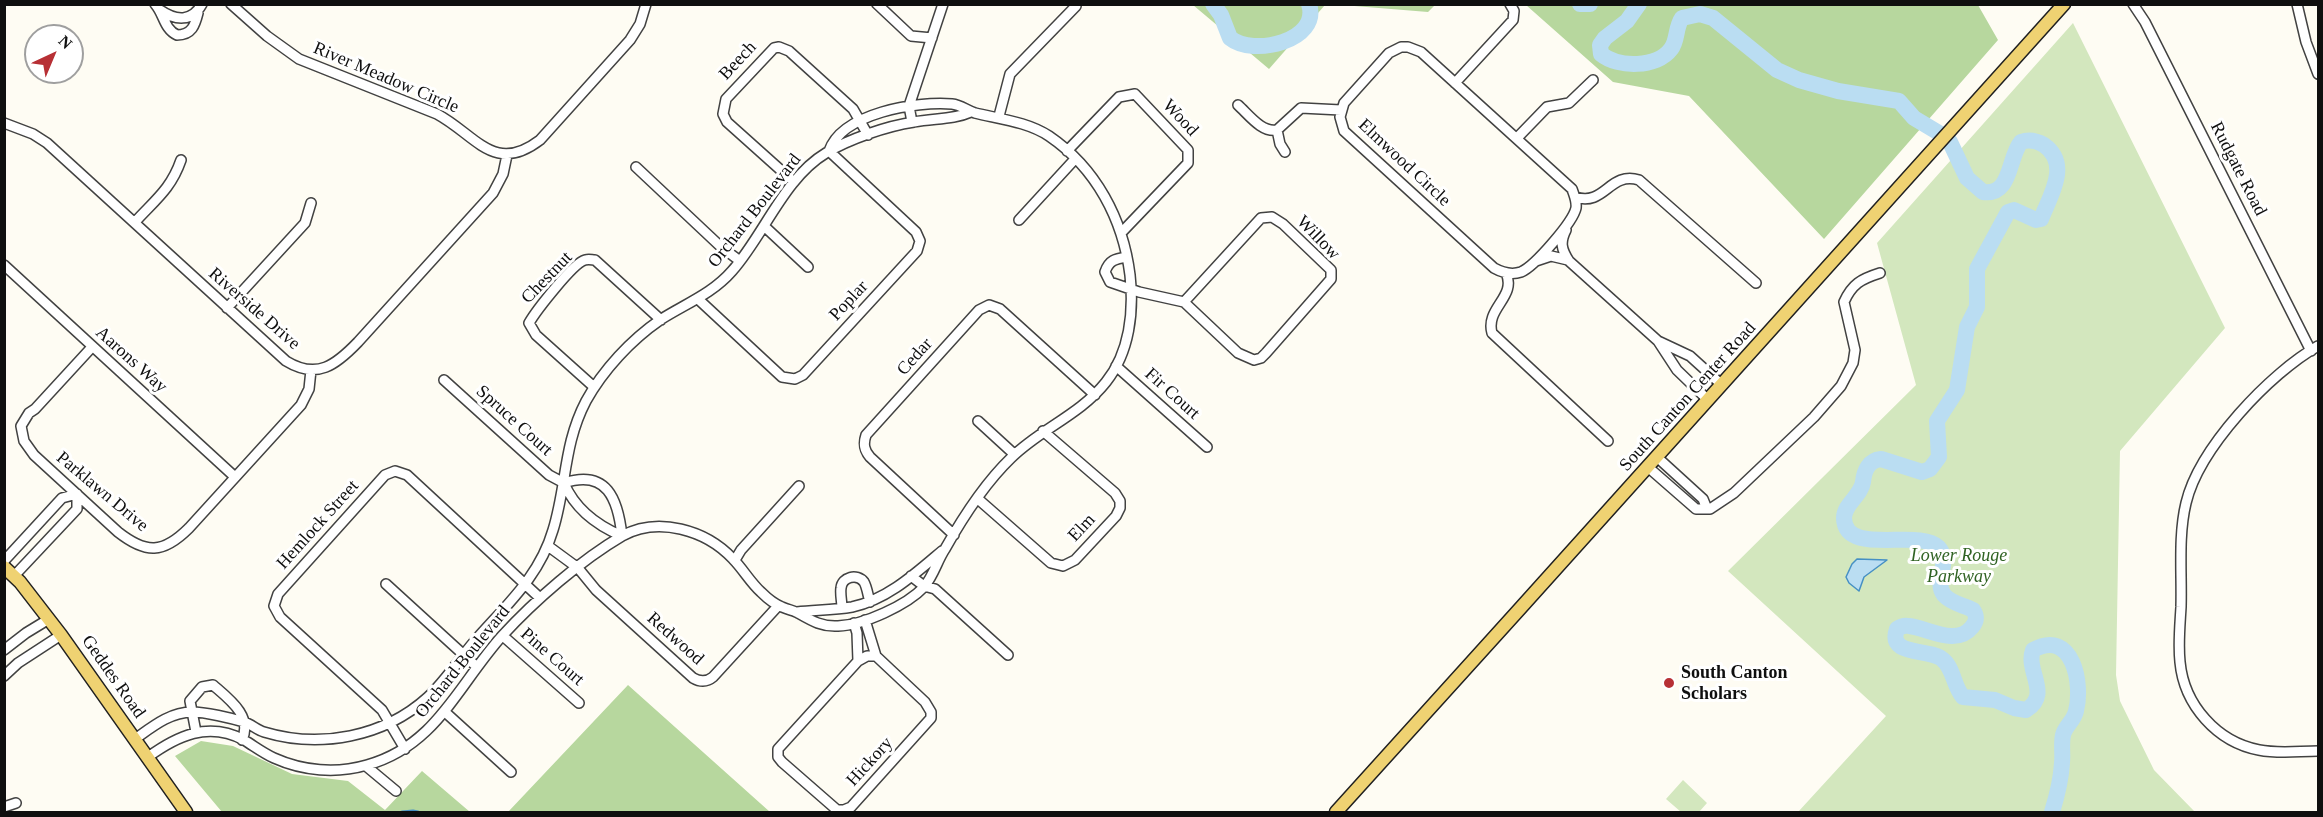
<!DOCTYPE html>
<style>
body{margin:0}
#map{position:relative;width:2323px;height:817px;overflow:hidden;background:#fefcf3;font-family:"Times New Roman",serif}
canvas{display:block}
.frame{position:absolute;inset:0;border:6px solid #0f0f0f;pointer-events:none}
.north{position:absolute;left:24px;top:24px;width:60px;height:60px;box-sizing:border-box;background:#fff;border:2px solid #9f9f9f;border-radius:50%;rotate:44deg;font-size:16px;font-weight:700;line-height:24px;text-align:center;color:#0f0f0f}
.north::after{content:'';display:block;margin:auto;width:21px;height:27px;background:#b73035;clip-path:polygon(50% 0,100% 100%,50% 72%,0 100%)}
</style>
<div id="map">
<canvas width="2323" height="817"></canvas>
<div class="frame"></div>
<div class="north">N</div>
</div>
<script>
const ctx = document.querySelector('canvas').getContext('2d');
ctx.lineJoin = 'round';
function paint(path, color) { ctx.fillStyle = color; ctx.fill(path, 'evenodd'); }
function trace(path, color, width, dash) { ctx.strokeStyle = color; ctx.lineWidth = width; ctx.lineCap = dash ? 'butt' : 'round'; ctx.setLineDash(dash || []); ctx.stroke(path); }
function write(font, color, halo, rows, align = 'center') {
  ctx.font = font + ' "Times New Roman",serif'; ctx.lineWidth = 6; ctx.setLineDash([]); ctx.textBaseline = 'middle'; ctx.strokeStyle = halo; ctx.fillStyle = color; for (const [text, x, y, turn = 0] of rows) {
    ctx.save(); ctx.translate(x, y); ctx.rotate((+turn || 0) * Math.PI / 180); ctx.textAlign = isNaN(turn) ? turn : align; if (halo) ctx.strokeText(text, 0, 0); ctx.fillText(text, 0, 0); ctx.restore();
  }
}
paint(new Path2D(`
 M2073 23 2225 328 2120 451 2116 675 2120 701 2154 770 2195 812H1798L1886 716 1728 571 1916 385 1877 243Z
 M1683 780 1707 803 1699 812H1681L1666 799Z`), '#d3e7be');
paint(new Path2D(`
 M1193 5H1325L1269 69Z
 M1342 5H1435L1428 12Z
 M1526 5H1978L1998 40 1824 239 1689 96 1613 82Z
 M628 685 770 812H508Z
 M201 741 233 746 292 774 348 781 385 810 422 771 470 812H222L175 756Z`), '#b7d79e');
const water = new Path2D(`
 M1857 559 1887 560 1864 577 1859 591 1849 583 1846 577 1852 564Z`);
paint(water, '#baddf2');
trace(water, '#4690c4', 1.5);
trace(new Path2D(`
 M402 812 413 811 418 812`), '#4690c4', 3);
trace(new Path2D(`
 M1213 4 1221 15 1230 38C1253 57 1321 41 1309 4
 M1580 4H1590
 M1639 4 1627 21 1605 38 1600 45 1601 54C1618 68 1657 68 1671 49 1678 40 1675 28 1682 18L1700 14 1713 18 1777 70 1799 80 1838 91 1899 101 1914 118 1944 136 1950 142 1967 178 1983 192C2012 196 2008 157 2021 142 2029 139 2037 141 2044 145 2071 164 2050 196 2041 219L2036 220 2014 210 2008 212 1977 269V307L1967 327 1957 390 1937 421 1939 457 1930 469 1922 472 1881 459C1869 460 1864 471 1863 482 1861 496 1844 504 1844 518 1845 557 1918 528 1938 547 1952 561 1933 581 1944 595 1952 604 1964 605 1973 610 1977 616 1977 621 1972 627 1956 647 1928 628 1909 626 1904 625 1901 626 1897 629 1887 657 1929 648 1942 659 1954 668 1953 686 1963 697L1995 700 2014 708 2026 710C2052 694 2025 671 2033 650 2073 628 2083 684 2076 711 2074 721 2065 726 2063 735 2061 744 2063 754 2062 763 2061 780 2057 796 2052 812`), '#baddf2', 16);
const minor = new Path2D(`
 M155 4C164 14 164 29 177 35 192 35 195 25 198 13
 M231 4 267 36 299 59 437 114C476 135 494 175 540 140L630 40 640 24 646 4
 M877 4 911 36 932 38
 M2133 4 2145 22 2311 351
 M2297 4 2306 42 2318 74
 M160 10C176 21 192 22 202 4
 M1401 47H1408L1421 52 1572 189C1574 195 1577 201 1576 208 1573 222 1535 266 1521 272 1512 275 1503 273 1494 268L1344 131 1340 117 1344 103 1389 53Z
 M1455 83 1513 20 1514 11 1510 4
 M1238 105C1249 115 1262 133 1277 130
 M999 116 1010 74 1076 6
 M912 122 909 106 943 4
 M4 123 33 134 47 143 286 361C317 380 336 365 358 342L493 193 503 174 507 155
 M1277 130 1301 108 1341 110
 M1277 130 1280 144 1285 152
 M1517 138 1547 107 1569 103 1593 80
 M1067 151 1119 97 1135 94 1188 150V163L1121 233
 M636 167 720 246 740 261
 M794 182 727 122 723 114 726 99 774 48 779 47 789 51 853 109 868 135
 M1575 197C1605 207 1609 171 1639 180L1756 283
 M1019 220 1075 159
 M135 222C155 200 171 189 181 160
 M764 226 808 267
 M1566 230C1560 242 1561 249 1569 261L1658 341 1677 370 1708 400
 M1127 257C1115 259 1109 260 1105 272L1110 282 1139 292 1184 302 1238 353 1254 360 1261 358 1266 353 1331 279V270L1283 224 1272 217 1261 218 1184 302
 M1536 261 1551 256 1568 260
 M4 265 235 477
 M1506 273C1517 297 1485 308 1492 333L1608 441
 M698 299 782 377 795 379 803 375 917 251 920 241 916 232 829 151
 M227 308 305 223 311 203
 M1658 341 1690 356 1722 385
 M2318 346C2270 373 2199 448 2186 503 2178 536 2182 573 2181 607 2180 625 2178 644 2180 662 2184 705 2217 742 2259 750 2279 754 2299 751 2318 751
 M92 347 35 409 29 413 21 426 24 441 34 455 118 532C146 554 163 554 189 528L301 405 309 389 311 370
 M1116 366 1207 447
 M444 380 549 475 564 483
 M594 387 536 335 529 323C536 311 573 263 585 260 589 259 592 260 595 260L661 320
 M978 421 1014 454
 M1658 458 1703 499 1707 509
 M1649 468 1696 509H1710L1734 493 1814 417 1841 386 1853 363 1855 350 1844 302C1852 284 1861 279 1880 273
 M564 483C607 469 618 499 622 536
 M564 483C575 509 596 525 622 536
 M978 499 1051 563 1063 566 1075 560 1116 516 1120 508V501L1115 493 1043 431
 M954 535 870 457C864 450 863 444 866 435L979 310 989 305 1000 309 1095 395
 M548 546 578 568 596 590 693 678C700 682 707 682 713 677L778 606
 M735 560 741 550 799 486
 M4 561 62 498 77 494V509L14 576
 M911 576 924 586 935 589 1008 655
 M386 584 477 667
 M842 608C842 602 840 594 841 588 842 577 857 573 864 582 867 587 868 596 870 602
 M797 612C815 610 834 610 852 607 887 600 916 573 942 551
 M865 620 876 656
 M854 623 857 633 858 661 778 749V757L782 762 837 810H844L851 807 931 718V712L925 702 876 656H867L858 661
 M503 636 579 703
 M4 650 26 633 49 619
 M4 676 18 663 61 635
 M445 712 511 772
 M196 732 190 701 202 687 213 685C229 699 253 716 242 740
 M135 739C152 727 170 712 192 712 205 712 231 718 244 722 251 724 257 730 264 732 320 749 384 737 428 697 445 681 458 661 473 643 504 607 539 578 553 530 567 485 563 445 586 401 603 370 631 340 660 320 685 304 712 294 732 271 764 235 784 178 826 153 849 139 887 126 914 122 933 118 953 120 971 112
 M405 749 382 710 280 617 274 606 278 594 385 475 395 471 407 475 540 598
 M148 757C177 736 208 721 244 740 254 746 263 753 274 758 303 771 336 774 367 765 436 746 458 685 502 636 534 601 581 560 622 536 658 516 706 530 733 559 743 569 750 582 761 592 767 598 774 604 782 607 791 611 790 609 798 613 812 621 822 627 838 626 864 625 907 605 924 587 934 575 937 561 945 549 963 517 985 483 1011 458 1040 429 1080 415 1106 382 1130 352 1134 311 1130 275 1123 219 1096 168 1049 136 1028 122 1000 119 975 113 966 110 961 105 952 104 916 101 842 113 829 151
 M366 766 396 791
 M4 807 16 803`);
const major = new Path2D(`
 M4 567 20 582 61 635 186 812
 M1336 812C1579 543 1823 275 2064 4`);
trace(minor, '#424242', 12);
trace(major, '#202020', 15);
trace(minor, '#fff', 9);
trace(major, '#efd272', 12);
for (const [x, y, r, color] of [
 [1669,683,6,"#b73035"]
]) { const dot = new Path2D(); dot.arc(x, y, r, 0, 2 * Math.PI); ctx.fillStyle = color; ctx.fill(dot); trace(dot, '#fff', 2); }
write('18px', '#0f0f0f', '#fff', [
 ["Beech",738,61,-47],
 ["River Meadow Circle",386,78,23],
 ["Wood",1180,118,47],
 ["Elmwood Circle",1404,163,43],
 ["Rudgate Road",2238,169,63],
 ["Orchard Boulevard",755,211,-52],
 ["Willow",1318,238,46],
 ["Chestnut",547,278,-46],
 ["Poplar",849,301,-47],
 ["Riverside Drive",254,309,41],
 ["Cedar",915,357,-48],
 ["Aarons Way",131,360,42],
 ["Fir Court",1172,394,42],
 ["South Canton Center Road",1688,397,-48],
 ["Spruce Court",514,421,42],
 ["Parklawn Drive",102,492,40],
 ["Hemlock Street",318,525,-48],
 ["Elm",1082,528,-47],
 ["Redwood",675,639,42],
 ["Pine Court",552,657,41],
 ["Orchard Boulevard",463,662,-51],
 ["Geddes Road",113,677,55],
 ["Hickory",870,762,-48]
]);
write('italic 18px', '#306323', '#fff', [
 ["Lower Rouge",1959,556],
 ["Parkway",1959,577]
]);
write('bold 18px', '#0f0f0f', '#fff', [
 ["South Canton",1681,673],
 ["Scholars",1681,694]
], 'left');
</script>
